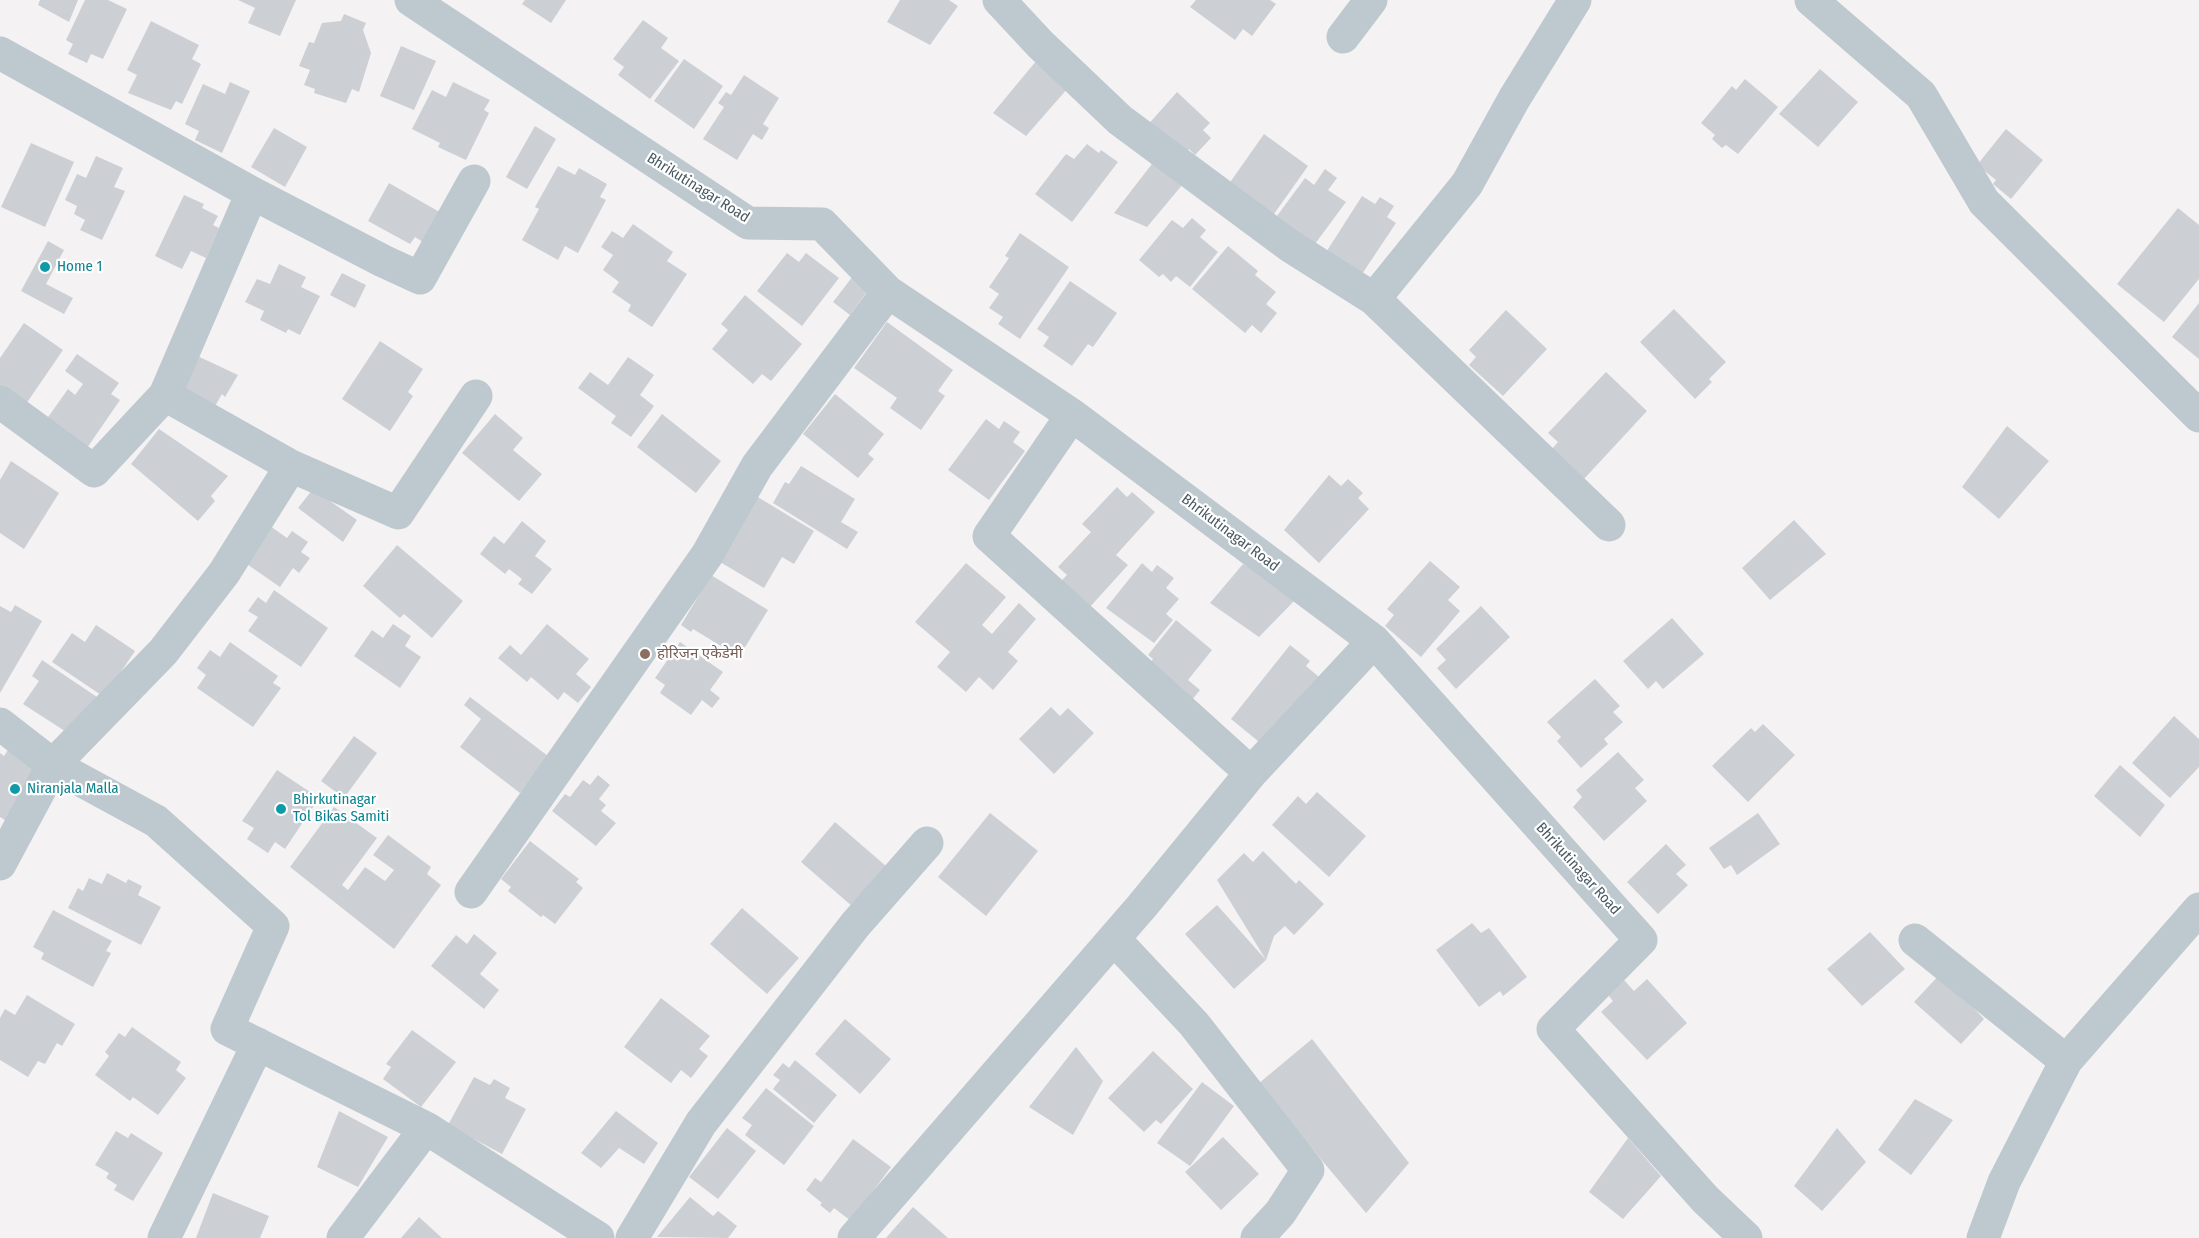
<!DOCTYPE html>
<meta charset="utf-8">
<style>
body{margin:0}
canvas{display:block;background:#f4f2f3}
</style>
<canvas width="2199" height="1238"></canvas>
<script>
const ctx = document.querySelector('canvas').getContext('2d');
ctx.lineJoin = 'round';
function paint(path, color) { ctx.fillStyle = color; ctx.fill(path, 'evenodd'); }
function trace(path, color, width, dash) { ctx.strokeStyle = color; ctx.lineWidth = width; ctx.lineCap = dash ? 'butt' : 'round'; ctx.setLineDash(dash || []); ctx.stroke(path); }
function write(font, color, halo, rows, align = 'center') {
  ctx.font = font + ' "Fira Sans Condensed","Noto Sans Devanagari",sans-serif'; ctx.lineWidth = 4.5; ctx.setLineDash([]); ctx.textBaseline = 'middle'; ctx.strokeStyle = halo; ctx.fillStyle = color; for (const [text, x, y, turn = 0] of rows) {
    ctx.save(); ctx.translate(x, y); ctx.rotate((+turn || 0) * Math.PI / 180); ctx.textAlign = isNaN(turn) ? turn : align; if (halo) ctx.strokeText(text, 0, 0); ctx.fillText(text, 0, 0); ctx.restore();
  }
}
paint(new Path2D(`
 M40 0H78L69 22 38 5Z
 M85 0H108L127 9 103 59 91 54 87 63 68 54 73 44 66 40Z
 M238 0H296L280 36 248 23 255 8Z
 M525 0H566L551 23 522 4Z
 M900 0H949L958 6 930 45 887 22Z
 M1196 0H1270L1276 4 1252 36 1243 29 1235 40 1190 7Z
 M344 14 366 23 363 30 371 53 359 92 352 89 346 103 314 93 315 89 304 85 310 70 299 66 309 42 314 43 322 23 341 21Z
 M643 20 668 38 661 48 679 61 650 99 618 75 624 67 613 59Z
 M151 21 199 45 192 59 201 64 182 104 176 101 171 110 128 93 137 75 127 70Z
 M401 46 436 61 414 110 380 96Z
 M684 59 723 86 694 129 654 101Z
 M1037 60 1068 88 1026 136 993 113Z
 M1820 69 1858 102 1818 147 1779 114Z
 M744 75 779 98 763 124 769 128 762 140 753 134 737 160 703 139 724 107 718 103 726 92 731 95Z
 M1745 79 1778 107 1738 154 1726 145 1722 148 1712 139 1715 135 1701 123 1732 86 1736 90Z
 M230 82 250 91 222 153 195 140 199 131 185 124 203 84 225 94Z
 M453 82 490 100 484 110 489 113 466 160 438 147 440 143 412 129 432 90 446 97Z
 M1177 92 1210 123 1203 130 1211 138 1195 155 1189 149 1179 160 1145 128Z
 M535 126 556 139 527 189 506 177Z
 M274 128 307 147 285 187 251 167Z
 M2006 129 2043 160 2011 199 1993 184 1996 180 1977 165Z
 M1264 134 1308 166 1269 221 1226 188Z
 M31 143 74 162 45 227 1 207Z
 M1087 144 1099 153 1101 150 1118 162 1072 222 1035 194 1066 154 1074 159Z
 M96 156 123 168 114 187 125 191 102 240 80 230 85 220 74 214 77 206 65 200 77 174 86 178Z
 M1155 160 1183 184 1147 227 1114 213Z
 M558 166 575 175 579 168 607 184 600 197 606 200 578 253 565 246 558 260 522 240 539 209 535 207Z
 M1325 169 1337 178 1328 190 1346 202 1312 248 1274 220 1305 178 1314 185Z
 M389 183 443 214 426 244 415 237 410 244 368 221Z
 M184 195 204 204 202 208 218 216 213 225 219 228 206 258 191 251 182 269 155 256Z
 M1362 196 1375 204 1380 197 1394 206 1387 217 1396 223 1358 280 1323 257Z
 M2178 208 2199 225V279L2164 322 2117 284Z
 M1192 218 1206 230 1200 237 1218 252 1190 287 1176 276 1171 282 1163 274 1159 277 1139 260 1172 220 1183 228Z
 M633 224 673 252 667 261 687 274 652 327 628 311 631 305 612 292 619 282 603 270 613 255 601 247 612 231 623 238Z
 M1020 233 1069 267 1020 339 998 324 1003 317 989 308 999 294 989 287 1009 258 1005 256Z
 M48 241 64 250 46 284 73 298 64 314 21 291Z
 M1228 246 1258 271 1255 275 1276 292 1266 304 1277 313 1261 333 1252 325 1245 333 1192 289Z
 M787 253 799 262 806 253 839 278 802 326 757 291Z
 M279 264 306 277 301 287 320 296 300 335 288 329 286 333 260 320 264 311 245 302 257 279 270 284Z
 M342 273 366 285 355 308 330 295Z
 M853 276 869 289 850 315 833 302Z
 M1070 281 1117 313 1093 347 1088 344 1072 366 1043 346 1049 337 1037 329Z
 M745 295 802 344 771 381 762 374 753 384 712 349 728 330 721 324Z
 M2199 303V359L2172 337Z
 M1674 309 1726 362 1709 379 1712 382 1695 399 1640 342Z
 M1506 310 1547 349 1503 396 1469 365 1476 357 1469 350Z
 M887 322 953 370 938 391 945 396 921 430 890 408 897 398 854 368Z
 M24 323 63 350 26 404 0 386V358Z
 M380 341 423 369 408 392 413 396 390 431 342 399Z
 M191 353 238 375 225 397 222 394 210 415 170 393Z
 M77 354 119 383 111 394 120 400 87 448 46 420 68 389 75 395 83 384 65 371Z
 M628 357 654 375 640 395 654 406 631 437 611 423 616 416 578 388 590 372 608 385Z
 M1606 372 1647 411 1583 480 1551 450 1558 442 1548 433Z
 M835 394 884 434 868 454 874 459 858 478 803 434Z
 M495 414 523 438 513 450 542 474 519 501 462 453Z
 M662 414 721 461 696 493 637 447Z
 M986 419 999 429 1004 421 1020 432 1013 442 1025 451 989 500 948 470Z
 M2007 426 2049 461 1999 519 1962 487Z
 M159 429 228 476 211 496 215 501 198 521 131 464Z
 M11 461 59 493 24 549 0 533V480Z
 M801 466 855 499 841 522 858 532 847 549 773 503 785 482 789 484Z
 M1329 475 1341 486 1348 479 1363 493 1358 498 1369 509 1319 563 1284 530Z
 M1117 487 1127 497 1132 492 1155 512 1116 555 1128 565 1089 608 1060 582 1067 575 1058 567 1091 532 1082 524Z
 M313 489 357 520 343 542 298 508Z
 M756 496 814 531 794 564 782 557 764 588 720 562Z
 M1794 520 1826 554 1770 600 1742 568Z
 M522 521 546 541 535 556 552 569 532 594 518 584 522 579 509 569 505 574 480 554 494 536 504 544Z
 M266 523 287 538 292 531 308 542 301 552 310 558 299 573 293 568 280 587 241 560Z
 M397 545 463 601 432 638 404 614 400 618 363 586Z
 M1430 561 1460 587 1448 600 1460 611 1421 657 1385 626 1394 615 1387 609Z
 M966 563 1006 597 982 625 992 634 1019 603 1036 619 1008 652 1018 661 993 690 979 677 966 692 937 667 950 652 915 622Z
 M1142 563 1152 572 1157 565 1174 578 1166 588 1179 599 1166 614 1173 620 1154 643 1106 608Z
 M1243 564 1298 597 1259 637 1210 603Z
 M711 575 768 610 739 657 693 629 691 632 681 625Z
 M274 590 328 628 301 667 248 631 258 617 248 611 258 597 266 603Z
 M15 605 42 621 0 693V606L11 612Z
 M1481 606 1510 637 1456 689 1437 668 1446 660 1436 649Z
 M1672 618 1704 654 1663 689 1656 681 1648 689 1623 661Z
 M1176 620 1212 650 1188 680 1200 690 1187 706 1147 667 1153 659 1148 655Z
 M393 624 411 636 405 646 421 657 400 688 354 656 372 630 383 638Z
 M547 624 589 659 576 674 591 687 578 703 564 692 558 700 531 677 527 682 498 658 510 645 521 655Z
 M96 625 135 651 104 697 52 662 72 633 85 642Z
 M230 642 278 676 273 683 281 688 253 727 197 688 206 675 197 668 210 650 220 657Z
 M680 642 723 672 710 690 720 698 712 708 702 700 691 715 660 693 665 685 655 678Z
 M1290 645 1310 661 1306 666 1319 677 1264 746 1231 719Z
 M42 660 97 697 71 735 23 704 39 681 32 676Z
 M1595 679 1620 706 1613 712 1623 722 1604 739 1608 744 1581 768 1557 741 1561 737 1547 722Z
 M470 697 548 756 520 793 460 747 481 719 464 705Z
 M1051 707 1060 716 1068 708 1094 733 1054 774 1019 739Z
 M2174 716 2199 739V767L2170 798 2132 763Z
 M1763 724 1795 755 1748 802 1712 766 1751 728 1755 732Z
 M354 736 377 753 344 798 321 781Z
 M10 747 43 770 11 824 0 817V753L4 756Z
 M1618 752 1644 780 1635 788 1647 801 1604 841 1573 807 1582 797 1576 790Z
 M2120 765 2165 805 2140 837 2094 796Z
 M277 770 319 798 285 849 275 842 268 853 247 839 254 828 242 821Z
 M598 775 610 785 599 799 606 805 601 811 616 823 596 846 552 811 565 794 570 797 583 780 590 785Z
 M1317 792 1366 836 1329 877 1272 825 1298 796 1306 804Z
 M334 807 377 838 342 885 348 890 365 867 385 881 394 870 373 855 388 835 431 867 427 874 441 885 394 949 290 867Z
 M990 813 1038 851 986 916 938 877Z
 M1758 813 1780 844 1737 875 1731 865 1724 869 1709 848Z
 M835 822 894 873 860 913 801 862Z
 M530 841 579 879 576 882 583 888 555 924 543 915 541 917 508 891 511 887 501 879Z
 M1666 844 1686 865 1676 874 1688 885 1658 914 1627 882Z
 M1263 851 1296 884 1299 880 1324 904 1294 935 1285 926 1274 936 1266 960 1234 989 1185 934 1217 905 1266 960 1217 880 1244 853 1253 862Z
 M107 873 126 883 128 879 142 886 138 895 161 907 141 945 68 908 78 888 83 891 89 878 102 884Z
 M742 908 799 958 767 994 710 944Z
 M53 910 112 941 106 951 111 953 93 987 41 959 44 953 33 947Z
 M1472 923 1481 933 1489 928 1527 977 1503 996 1500 991 1479 1007 1436 950Z
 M1870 932 1905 969 1862 1006 1827 969Z
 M474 934 497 953 480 974 499 990 484 1009 431 966 456 935 467 944Z
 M1941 973 1984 1019 1961 1044 1914 1002Z
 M1647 979 1687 1023 1647 1060 1601 1012 1613 1001 1608 995 1624 980 1634 991Z
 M27 995 75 1024 62 1046 57 1043 45 1064 38 1061 28 1077 0 1060V1018L5 1009 15 1015Z
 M661 998 710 1036 699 1049 708 1056 691 1078 681 1070 671 1083 624 1047Z
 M845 1019 891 1059 860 1094 815 1054Z
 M132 1027 181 1062 176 1070 186 1078 158 1115 133 1097 130 1101 95 1075 109 1056 105 1052 119 1033 125 1037Z
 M412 1030 456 1062 421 1107 383 1079 391 1067 386 1064Z
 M1312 1039 1409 1163 1366 1213 1258 1084Z
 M1076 1047 1103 1081 1073 1135 1029 1107Z
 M1153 1051 1193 1089 1161 1124 1156 1120 1144 1132 1108 1098Z
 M795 1060 837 1095 814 1123 773 1089 780 1080 773 1075 783 1063 789 1068Z
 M474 1077 490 1085 494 1079 510 1088 505 1098 526 1109 502 1154 448 1125Z
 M1202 1082 1234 1106 1190 1166 1157 1143Z
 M766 1088 814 1126 784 1165 745 1135 752 1125 742 1118Z
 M1915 1099 1953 1120 1911 1175 1878 1150Z
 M339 1111 388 1137 358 1187 317 1167Z
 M616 1111 658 1143 644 1164 619 1148 601 1168 581 1153Z
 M727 1128 756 1151 718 1199 689 1177Z
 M1837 1128 1866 1162 1822 1211 1794 1186Z
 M116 1131 128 1138 131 1133 163 1153 133 1201 114 1190 117 1185 106 1178 109 1173 95 1165Z
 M1223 1137 1259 1174 1221 1210 1185 1172Z
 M1628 1138 1661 1176 1623 1219 1589 1192Z
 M853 1139 891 1167 851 1221 834 1208 830 1213 820 1205 822 1203 806 1190 815 1178 821 1182Z
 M213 1193 269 1216 260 1238H196Z
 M690 1197 713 1216 718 1211 737 1226 728 1238 657 1237Z
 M913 1207 948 1238H886Z
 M419 1217 442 1238H401Z`), '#ccd0d5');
trace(new Path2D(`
 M411 0 748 223 822 224 888 292 1072 415 1374 641 1641 940 1553 1029 1705 1199 1746 1238
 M999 0 1040 44 1120 120 1290 246 1374 299 1467 184 1514 99 1575 0
 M1811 0 1921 95 1984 202 2199 416
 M1343 37 1371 0
 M0 53 252 193 165 395
 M252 193 383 261 420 278 474 181
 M1374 299 1609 525
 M0 402 94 471 165 395 291 466 224 573 163 652 53 765 0 724
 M1072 415 989 536 1251 773
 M291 466 398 513 476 396
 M0 864 53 765 156 821 273 926 227 1029 426 1128 343 1238
 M471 892 707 555 757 466 888 292
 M1114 939 1194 1024 1308 1170 1280 1213 1257 1238
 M1915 940 2066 1061
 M426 1128 598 1238
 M164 1238 258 1044
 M632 1238 701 1123 855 925 927 843
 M854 1238 1142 906 1251 773 1374 641
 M1983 1238 2004 1182 2066 1061 2199 909`), '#bdc9cf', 33);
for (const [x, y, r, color] of [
 [45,267,6,"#0f9aa8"],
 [645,654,6,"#8d6e63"],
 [15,789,6,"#0f9aa8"],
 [281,809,6,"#0f9aa8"]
]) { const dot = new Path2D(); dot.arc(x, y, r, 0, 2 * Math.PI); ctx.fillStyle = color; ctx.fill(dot); trace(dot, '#fff', 2); }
write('15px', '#495961', '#fff', [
 ["Bhrikutinagar Road",698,188,32],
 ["Bhrikutinagar Road",1230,533,37],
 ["Bhrikutinagar Road",1578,869,48]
]);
write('15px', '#0d838f', '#fff', [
 ["Home 1",57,267],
 ["Niranjala Malla",27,789],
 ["Bhirkutinagar",293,800],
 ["Tol Bikas Samiti",293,817]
], 'left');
write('15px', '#785e54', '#fff', [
 ["होरिजन एकेडेमी",657,654]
], 'left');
</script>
